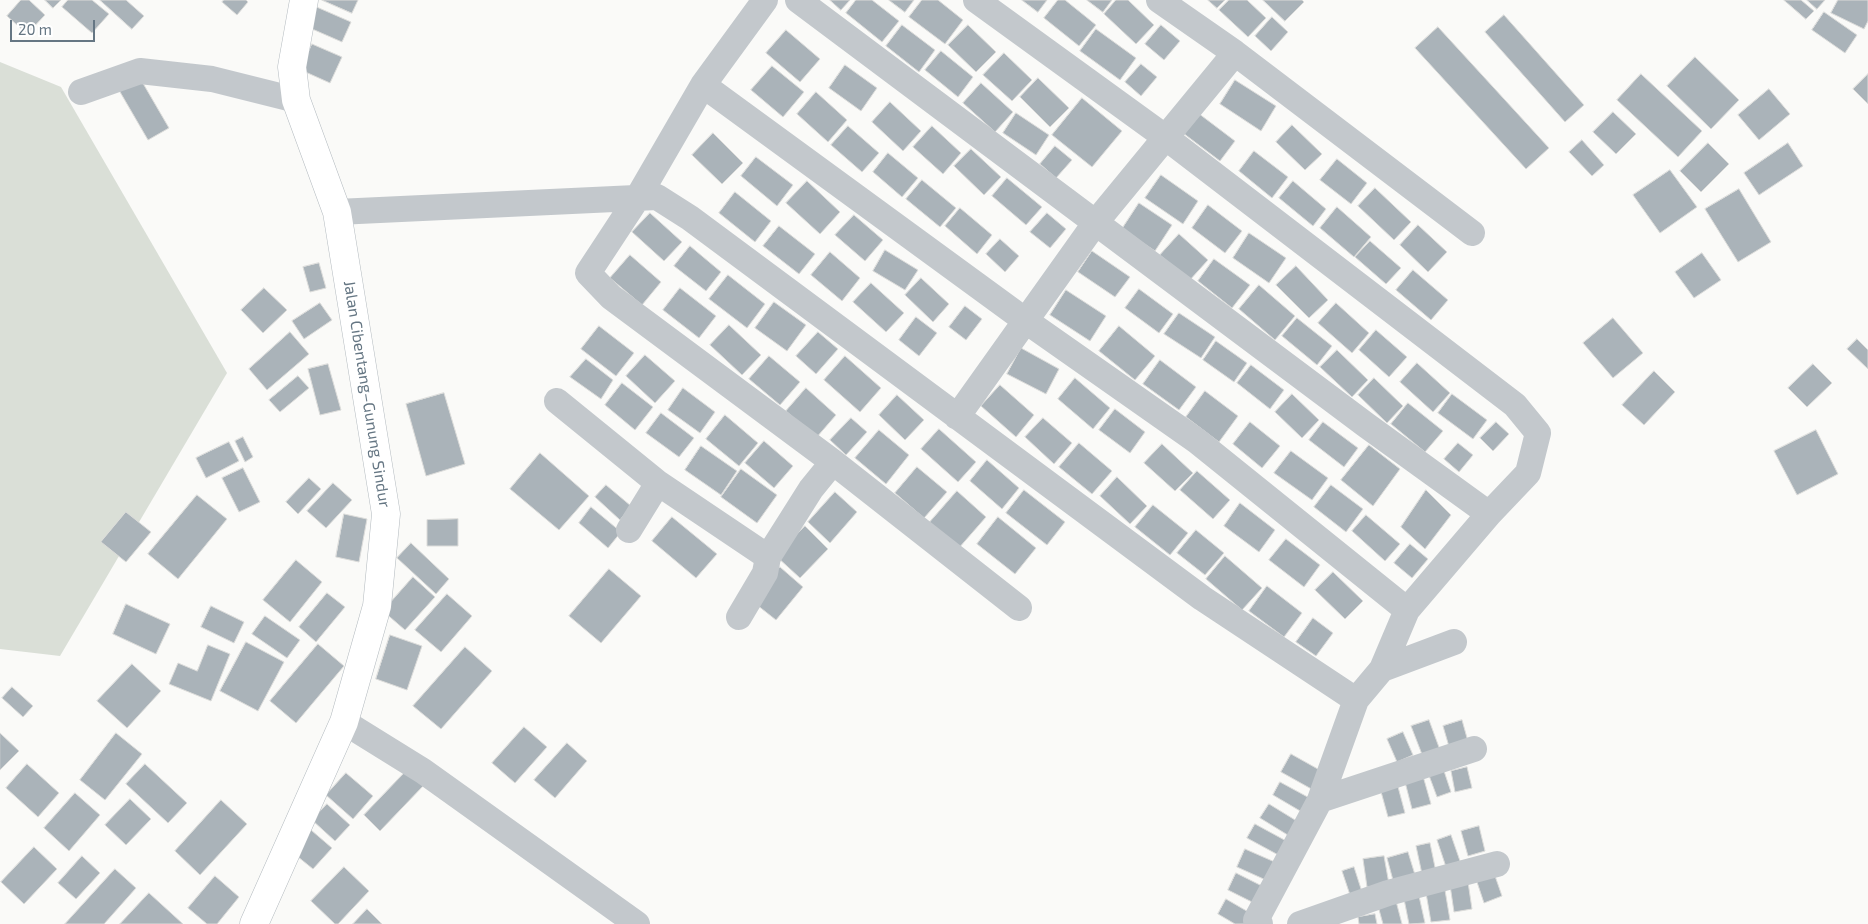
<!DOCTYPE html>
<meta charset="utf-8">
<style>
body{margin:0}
#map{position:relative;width:1868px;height:924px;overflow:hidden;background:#fafaf8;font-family:"Exo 2",sans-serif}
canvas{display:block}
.scale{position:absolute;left:10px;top:20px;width:85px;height:22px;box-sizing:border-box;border:2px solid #657683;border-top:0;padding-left:6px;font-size:15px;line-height:18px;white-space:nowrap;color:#657683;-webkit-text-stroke:4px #fff;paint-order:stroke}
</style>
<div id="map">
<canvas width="1868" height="924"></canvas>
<div class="scale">20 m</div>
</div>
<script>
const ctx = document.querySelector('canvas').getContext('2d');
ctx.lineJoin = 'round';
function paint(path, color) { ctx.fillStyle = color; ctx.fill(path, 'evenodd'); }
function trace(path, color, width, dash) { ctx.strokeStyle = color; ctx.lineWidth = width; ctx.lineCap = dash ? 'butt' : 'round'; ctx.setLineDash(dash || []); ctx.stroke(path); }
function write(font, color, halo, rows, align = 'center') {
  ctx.font = font + ' "Exo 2",sans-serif'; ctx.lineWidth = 5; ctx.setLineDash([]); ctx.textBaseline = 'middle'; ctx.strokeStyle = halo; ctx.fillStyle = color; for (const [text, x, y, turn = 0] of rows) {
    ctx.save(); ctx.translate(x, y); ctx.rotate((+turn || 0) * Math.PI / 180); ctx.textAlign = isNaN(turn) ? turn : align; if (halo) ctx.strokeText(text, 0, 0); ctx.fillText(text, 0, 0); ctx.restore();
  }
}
paint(new Path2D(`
 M0 62 61 87 227 373 60 656 0 649Z`), '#dadfd7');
const building = new Path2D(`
 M21 0H29L45 15 27 34 7 16Z
 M45 0H61L53 8Z
 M68 0H92L109 14 92 33 62 7Z
 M100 0H126L144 16 132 29Z
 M224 0H246L248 2 237 15 222 2Z
 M322 0H358L352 13Z
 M830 0H850L841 10Z
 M856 0H872L899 21 882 42 846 13Z
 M889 0H914L905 12Z
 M922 0H938L963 20 945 44 909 17Z
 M1022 0H1047L1038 12Z
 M1058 0H1065L1096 25 1079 46 1044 18Z
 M1087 0H1112L1103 12Z
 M1116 0H1128L1154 25 1136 44 1104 14Z
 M1208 0H1225L1217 8Z
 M1229 0H1247L1266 18 1248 37 1219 10Z
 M1263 0H1302L1304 2 1285 21Z
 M1784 0H1801L1814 11 1806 19Z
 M1807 0H1825L1817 9Z
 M1838 0H1868V21L1864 29 1831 13Z
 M312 5 351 22 342 42 303 25Z
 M1824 12 1857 35 1845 53 1812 30Z
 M1504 15 1584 105 1565 122 1485 32Z
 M1272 17 1288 32 1271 51 1255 36Z
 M902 25 935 50 919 72 886 46Z
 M968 25 996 52 976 72 948 45Z
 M1161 25 1180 41 1164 60 1145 44Z
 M1438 27 1549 148 1526 169 1415 48Z
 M1096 29 1136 58 1120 80 1080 51Z
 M786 30 820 59 800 82 766 53Z
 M312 44 342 57 330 83 301 70Z
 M941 51 973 77 958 97 925 70Z
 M1004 53 1032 80 1012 101 983 75Z
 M1695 57 1739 100 1711 129 1667 86Z
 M1141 64 1157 77 1141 96 1125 82Z
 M845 65 877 88 861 111 829 88Z
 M772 66 804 92 783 117 751 90Z
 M137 73 169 128 148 140 116 85Z
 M1641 74 1702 131 1678 157 1617 100Z
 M1868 74V104L1853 89Z
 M1038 78 1069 108 1050 127 1020 97Z
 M1235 80 1276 106 1261 131 1220 104Z
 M981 83 1013 112 995 132 963 103Z
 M1769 89 1790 114 1759 140 1738 115Z
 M816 92 847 120 828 142 797 114Z
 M1082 98 1122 131 1092 167 1052 135Z
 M890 102 921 131 903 151 872 122Z
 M1613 112 1636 134 1616 154 1593 132Z
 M1016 113 1049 135 1036 155 1003 133Z
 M1198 113 1235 141 1220 161 1183 133Z
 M1292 125 1322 154 1305 170 1276 142Z
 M848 126 879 153 862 172 831 145Z
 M932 126 961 153 943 174 913 147Z
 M713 133 743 163 722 184 692 155Z
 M1582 140 1604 165 1592 176 1569 152Z
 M1708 143 1729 164 1701 192 1680 171Z
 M1788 143 1803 166 1759 195 1744 173Z
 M1055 146 1072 160 1056 178 1040 164Z
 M971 149 1001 177 984 195 954 166Z
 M1254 151 1288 177 1272 198 1239 171Z
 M888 153 918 178 902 197 873 172Z
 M756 157 793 185 777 206 741 176Z
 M1337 159 1367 183 1351 204 1320 180Z
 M1670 170 1697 207 1660 233 1633 195Z
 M1161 175 1198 201 1183 224 1145 198Z
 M1007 178 1042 207 1026 225 992 196Z
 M922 180 956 208 940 227 906 199Z
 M807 181 840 212 820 234 786 203Z
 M1293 181 1326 209 1313 226 1279 198Z
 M1375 188 1411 222 1394 240 1358 206Z
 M1739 189 1771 242 1738 262 1705 209Z
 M735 192 771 221 755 242 719 213Z
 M1139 203 1172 225 1155 251 1122 229Z
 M1208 205 1242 231 1225 253 1192 228Z
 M1337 207 1371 237 1354 257 1320 228Z
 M960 208 992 235 977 254 945 226Z
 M650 213 682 242 664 261 632 232Z
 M1047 213 1066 229 1050 248 1030 232Z
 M854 215 883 240 865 261 835 235Z
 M1418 225 1447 252 1428 272 1400 245Z
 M779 226 815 254 799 274 763 246Z
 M1249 233 1286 258 1269 283 1233 258Z
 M1179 234 1208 260 1189 281 1160 255Z
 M1000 239 1019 256 1005 272 986 254Z
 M1370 241 1401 268 1386 284 1355 257Z
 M690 246 721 272 706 291 674 266Z
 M885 250 918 270 905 290 873 271Z
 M1092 251 1130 277 1115 297 1078 272Z
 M830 252 860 278 842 301 811 275Z
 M1702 253 1721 280 1694 298 1675 272Z
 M630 255 661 282 642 305 610 278Z
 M1214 259 1250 285 1232 308 1198 281Z
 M319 263 326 288 310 292 303 267Z
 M1296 266 1328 300 1309 318 1276 285Z
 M1413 270 1448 300 1431 320 1396 290Z
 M728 275 765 304 747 328 709 299Z
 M921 278 949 304 933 322 905 295Z
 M871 283 904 313 886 332 853 302Z
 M1259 285 1295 316 1275 340 1239 309Z
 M264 288 287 310 263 333 241 310Z
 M680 288 716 316 699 338 663 310Z
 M1139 289 1173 314 1159 333 1125 308Z
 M1066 290 1106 316 1090 341 1050 315Z
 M774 302 806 325 787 351 755 328Z
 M320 303 332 320 304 339 292 321Z
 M1336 303 1369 333 1352 353 1318 323Z
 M965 306 982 319 966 340 949 327Z
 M1179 313 1215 337 1201 358 1164 334Z
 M916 317 937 333 919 356 899 340Z
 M1297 318 1332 346 1317 365 1282 336Z
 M1613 318 1643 353 1613 378 1583 343Z
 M729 325 761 355 742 375 710 345Z
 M599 326 634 353 616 376 581 349Z
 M1119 326 1155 356 1135 380 1099 351Z
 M1376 330 1407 357 1389 377 1359 350Z
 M290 332 309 354 267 390 249 369Z
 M818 332 838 349 816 374 796 356Z
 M1857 339 1868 350V369L1847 349Z
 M1216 341 1247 363 1234 382 1203 360Z
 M1021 348 1059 369 1046 394 1007 374Z
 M1337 350 1368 380 1352 397 1320 367Z
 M645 355 675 381 655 403 626 376Z
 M769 356 800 382 780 405 749 379Z
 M845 356 881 388 860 412 824 380Z
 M586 359 613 380 601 399 570 377Z
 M1160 360 1196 387 1179 410 1143 384Z
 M1417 363 1450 393 1433 412 1400 382Z
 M328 364 341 410 320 415 308 369Z
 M1813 364 1832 383 1807 407 1788 388Z
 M1251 365 1284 390 1270 409 1237 383Z
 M1654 371 1675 392 1644 425 1622 405Z
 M298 376 309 388 280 412 269 400Z
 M1075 378 1110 408 1093 429 1058 399Z
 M1374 378 1403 406 1387 423 1358 395Z
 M622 383 653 407 635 430 605 405Z
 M1000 385 1034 415 1016 437 981 406Z
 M683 388 715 412 700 433 668 410Z
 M806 388 836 415 816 438 786 411Z
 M1205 391 1238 416 1219 442 1186 417Z
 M444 393 465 464 426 476 406 404Z
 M1292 394 1319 420 1302 438 1275 412Z
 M1452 394 1487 420 1473 439 1438 413Z
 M897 395 924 420 905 440 879 415Z
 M1408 403 1443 431 1425 452 1391 424Z
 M1115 409 1145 432 1130 453 1099 430Z
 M661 413 694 438 679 457 646 433Z
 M725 415 758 443 739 466 706 439Z
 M851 418 867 432 846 455 830 440Z
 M1043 418 1072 443 1054 464 1025 437Z
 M1250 422 1280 446 1262 468 1233 444Z
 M1323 422 1358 448 1344 467 1309 440Z
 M1496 422 1509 434 1493 451 1480 438Z
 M939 429 976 462 958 482 921 449Z
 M879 430 909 455 886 484 855 458Z
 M1816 430 1838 474 1797 495 1774 451Z
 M243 437 253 457 245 462 235 441Z
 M764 441 793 466 774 488 745 463Z
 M229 442 239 461 206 478 196 458Z
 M1079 443 1112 471 1092 494 1059 467Z
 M1458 443 1473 455 1459 472 1444 459Z
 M1162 444 1193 473 1175 491 1144 463Z
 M1369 445 1400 469 1373 506 1341 480Z
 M701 446 737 471 721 495 685 470Z
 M1291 451 1328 478 1312 500 1274 473Z
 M540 453 589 496 559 530 510 489Z
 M987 460 1019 488 1002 509 970 481Z
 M917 467 947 492 924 518 895 493Z
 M243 468 260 502 239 512 222 478Z
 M741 469 777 495 757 523 721 497Z
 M1197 471 1230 500 1213 519 1180 490Z
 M1117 477 1147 506 1130 524 1100 496Z
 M309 478 321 489 298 514 286 502Z
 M333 483 352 500 326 528 307 511Z
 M606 485 631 506 620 520 595 497Z
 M1331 485 1363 509 1346 532 1314 507Z
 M1024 490 1065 522 1047 545 1006 513Z
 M1426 490 1451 515 1425 549 1401 527Z
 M957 491 986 517 958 549 929 523Z
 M835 492 857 512 830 543 808 522Z
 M197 495 227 519 178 579 148 554Z
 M1240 503 1275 530 1259 552 1224 526Z
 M1153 505 1188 533 1170 555 1135 527Z
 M591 507 621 532 608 548 579 523Z
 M126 512 151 532 126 562 101 542Z
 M344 514 367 519 359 562 336 557Z
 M1366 515 1400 544 1385 561 1352 531Z
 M672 517 717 554 696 578 652 541Z
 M998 517 1036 548 1015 574 977 544Z
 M458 519V546H427V520Z
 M805 526 828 549 800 578 776 556Z
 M1196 530 1224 553 1205 575 1177 553Z
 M1286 539 1320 565 1304 587 1269 560Z
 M411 543 449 579 436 594 397 558Z
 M1410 544 1428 559 1412 578 1394 563Z
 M1225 556 1262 588 1242 610 1206 579Z
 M296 560 322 582 290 622 263 600Z
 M780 567 803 587 776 620 752 601Z
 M609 569 641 596 601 643 569 616Z
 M1333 572 1363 601 1345 619 1315 590Z
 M413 577 435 597 405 630 383 611Z
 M1267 586 1302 613 1284 637 1249 611Z
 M327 593 345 607 316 642 299 627Z
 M447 594 472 616 441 652 415 630Z
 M126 604 170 624 156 654 113 634Z
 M211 606 244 622 234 643 201 627Z
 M265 616 300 640 287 658 252 634Z
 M1313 618 1333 633 1316 656 1296 642Z
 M390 635 422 646 407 690 376 679Z
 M246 642 284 662 258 711 220 691Z
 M318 644 344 666 296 723 270 701Z
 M208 645 230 654 211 701 169 684 178 663 197 671Z
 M465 647 492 671 441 729 413 706Z
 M132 664 161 691 127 728 97 701Z
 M12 687 33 706 23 717 2 698Z
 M1429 720 1440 750 1423 757 1411 726Z
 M1462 720 1469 745 1450 750 1443 726Z
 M524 727 547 747 515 783 492 763Z
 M1403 732 1413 755 1397 762 1387 739Z
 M0 733 19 751 0 770Z
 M116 733 142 754 105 800 80 780Z
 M567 743 587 761 555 798 534 780Z
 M1291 754 1325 773 1315 791 1281 772Z
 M27 764 59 793 38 817 6 788Z
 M145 764 187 803 168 823 126 784Z
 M1442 765 1451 792 1437 797 1427 770Z
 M1467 767 1472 788 1455 792 1451 771Z
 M409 768 425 784 380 831 364 815Z
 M346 773 373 796 353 819 326 795Z
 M1423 776 1431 804 1412 809 1405 782Z
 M1280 782 1315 801 1307 815 1273 795Z
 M1397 783 1405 813 1388 817 1380 788Z
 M75 793 100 815 69 851 44 828Z
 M130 799 151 819 126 845 105 825Z
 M221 800 247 824 200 875 175 851Z
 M327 804 350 825 335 841 312 820Z
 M1269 804 1300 823 1291 837 1260 818Z
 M1255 824 1290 843 1282 857 1247 838Z
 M1479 826 1485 851 1468 856 1461 831Z
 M311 830 332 848 313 869 292 852Z
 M1451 835 1460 861 1446 867 1437 840Z
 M1430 843 1436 872 1422 874 1416 846Z
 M34 847 57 869 24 904 1 882Z
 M1245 849 1277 863 1268 881 1237 867Z
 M1408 852 1416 878 1394 884 1387 858Z
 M82 856 100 873 76 899 58 883Z
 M1384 856 1389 884 1367 887 1363 859Z
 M344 867 369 891 338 924H335L311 901Z
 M1354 867 1363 895 1351 898 1342 871Z
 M115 869 136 888 104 924H65Z
 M1236 873 1266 888 1258 905 1228 890Z
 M1494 873 1502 896 1484 903 1476 879Z
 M215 876 239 897 217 924H207L188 908Z
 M1468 882 1472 909 1454 912 1450 885Z
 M1445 890 1450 920 1431 922 1426 893Z
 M149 893 183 924H120Z
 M1419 896 1425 923 1409 924 1404 899Z
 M1226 899 1257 917 1253 924H1235L1218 914Z
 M1396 901 1402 924H1383L1378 906Z
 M367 909 382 924H353Z
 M1375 914 1377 924H1359L1358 917Z`);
paint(building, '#aab3b9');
trace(building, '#dcdcda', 1);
const secondary = new Path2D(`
 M254 924 344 722 377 606 386 514 337 212 296 100 292 67 304 0`);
trace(secondary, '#b3babf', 29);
trace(new Path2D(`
 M765 0 703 85 638 197 588 273 611 297 833 462 1019 608
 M798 0 1366 425 1489 514
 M976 0 1165 137 1515 405 1538 433 1528 473 1489 514 1407 610 1382 669 1356 700 1320 800 1256 920 1260 924
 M1159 0 1235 53 1472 233
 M703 85 1026 321 1197 441 1407 610
 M81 92 140 71 212 79 296 100
 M337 212 657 197 690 218 1202 598 1356 700
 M557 401 658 483 768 557 811 489 833 462
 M957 417 1096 222 1235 53
 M629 530 658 483
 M739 617 765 573 768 557
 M1382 669 1454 642
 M344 722 423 771 637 924
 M1320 800 1474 749
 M1300 924 1388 893 1497 864`), '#c3c8cc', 26);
trace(secondary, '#fff', 28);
write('16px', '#657683', '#fff', [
 ["Jalan Cibentang–Gunung Sindur",367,394,81]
]);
</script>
